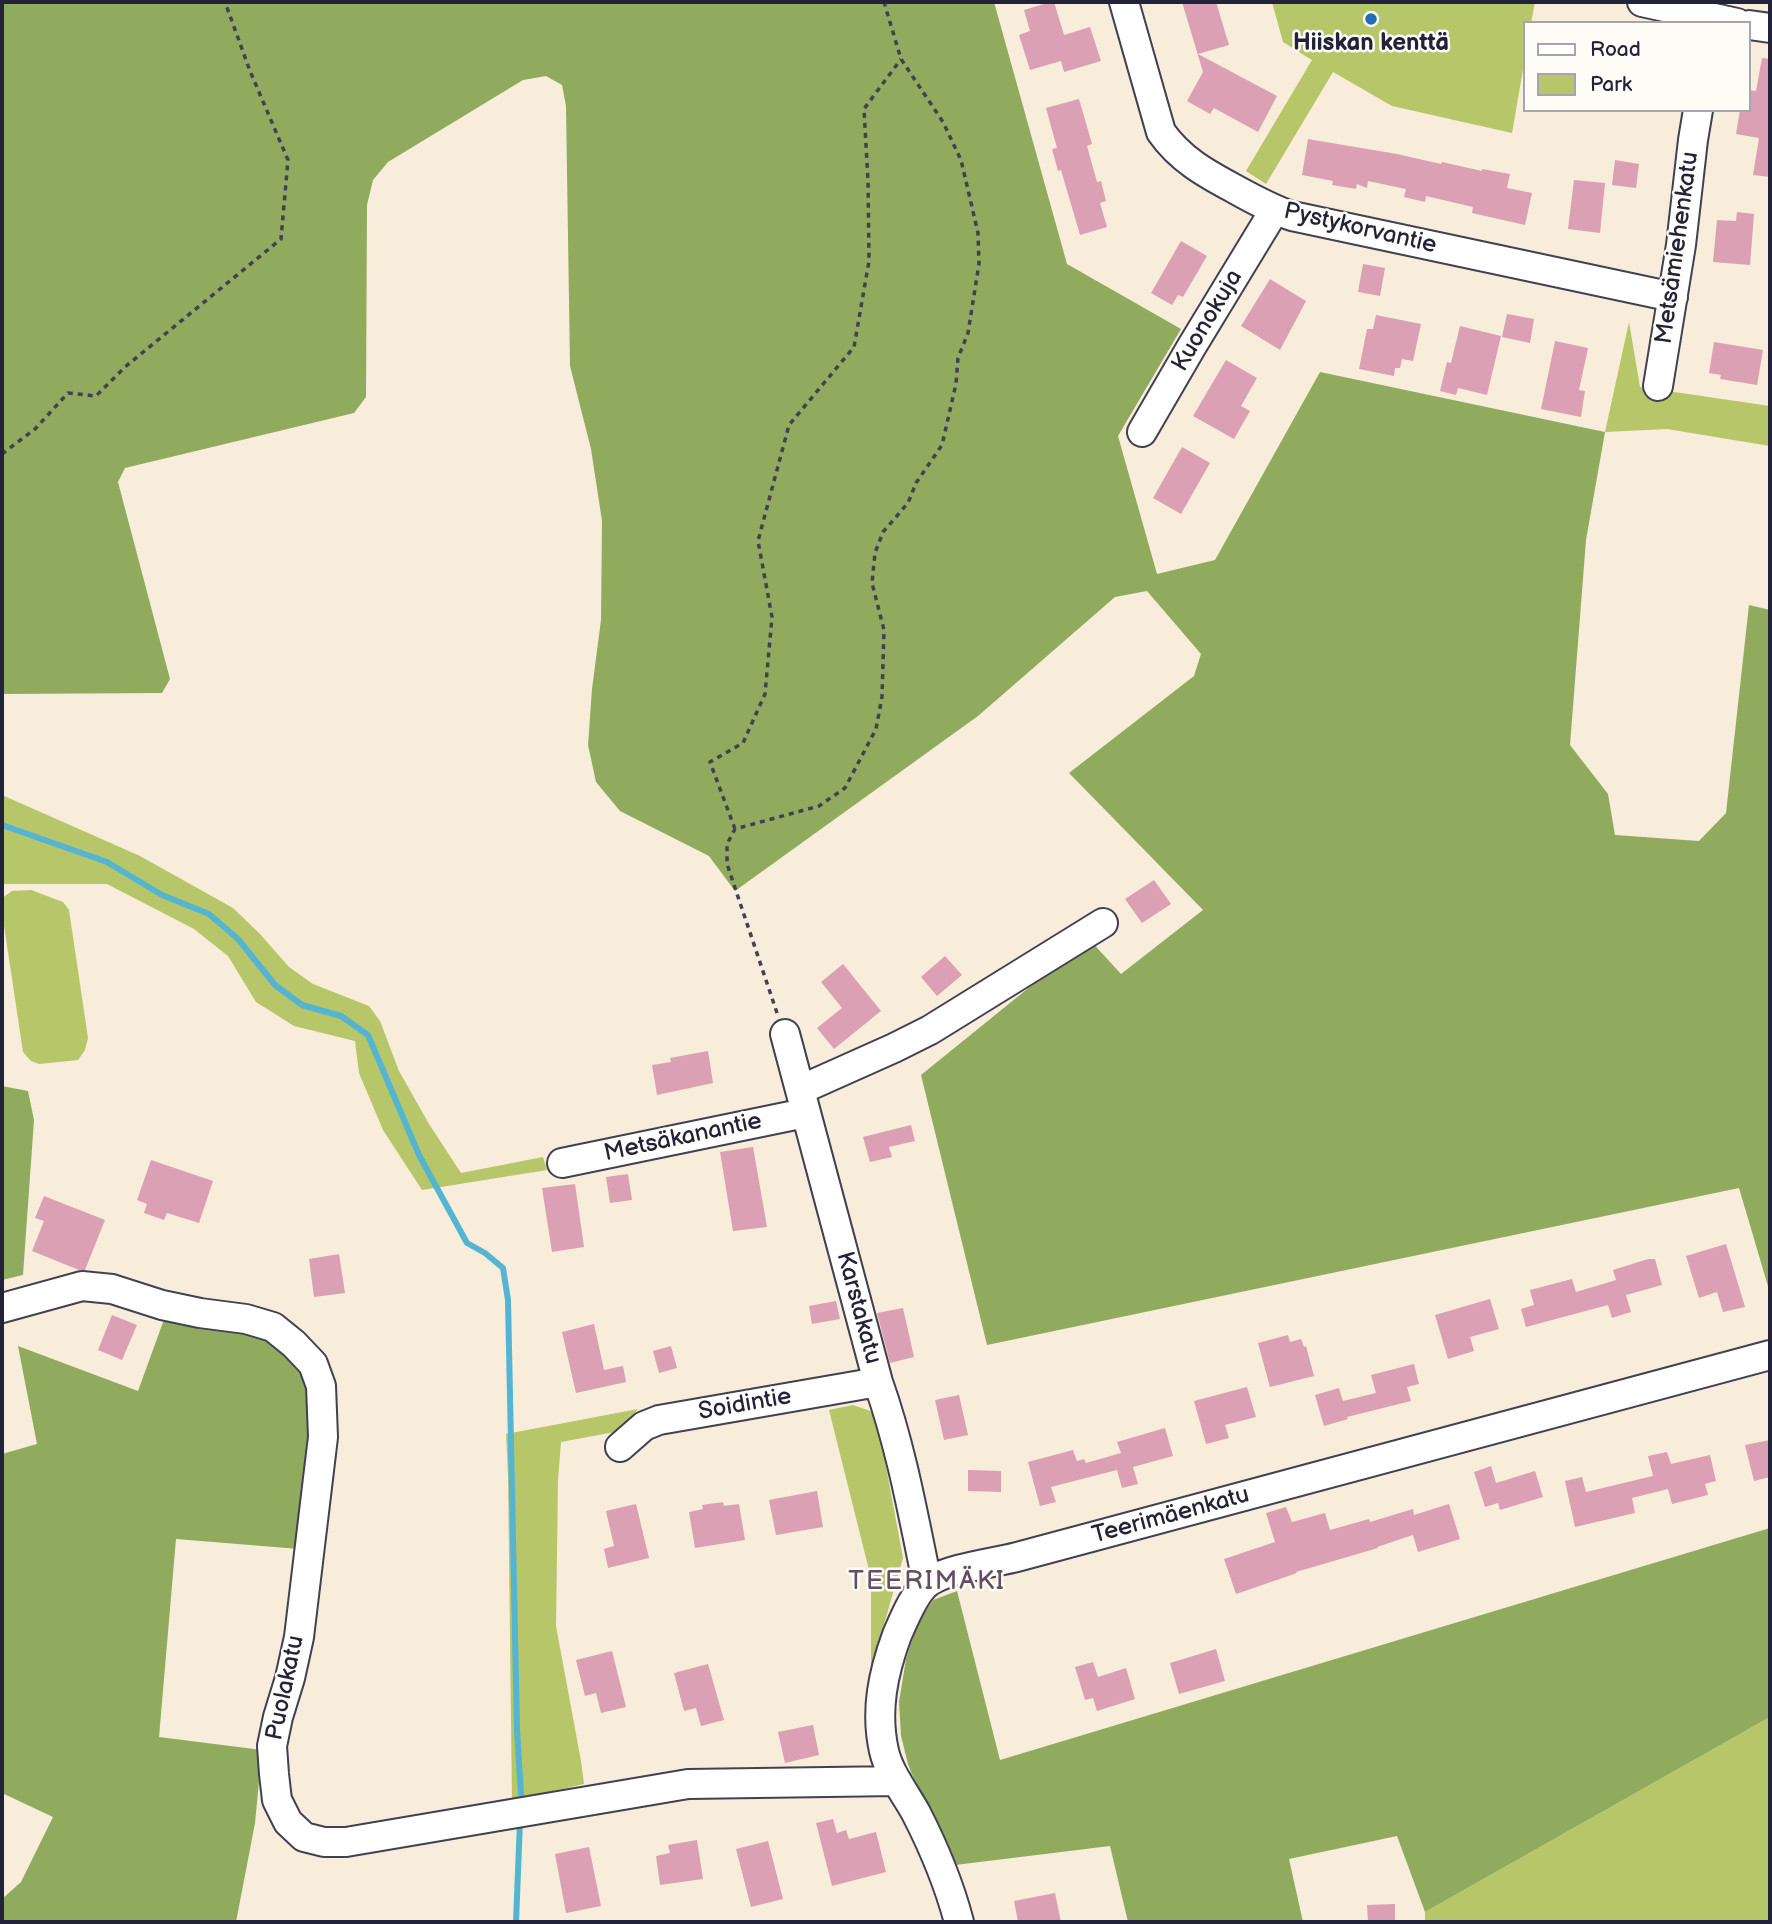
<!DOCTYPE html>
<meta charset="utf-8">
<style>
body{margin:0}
#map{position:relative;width:1772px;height:1924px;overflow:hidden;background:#f8ecda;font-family:"Balsamiq Sans",sans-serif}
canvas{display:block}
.frame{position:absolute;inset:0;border:4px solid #22223b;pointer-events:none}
.legend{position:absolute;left:1523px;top:21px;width:228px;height:91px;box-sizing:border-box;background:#fdfcf7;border:2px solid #a5a5ac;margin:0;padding:9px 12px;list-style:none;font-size:21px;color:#22223b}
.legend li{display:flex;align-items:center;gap:14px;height:35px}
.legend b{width:35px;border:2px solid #a5a5ac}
</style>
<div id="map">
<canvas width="1772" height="1924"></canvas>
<div class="frame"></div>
<ul class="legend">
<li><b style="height:9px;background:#fff"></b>Road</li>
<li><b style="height:19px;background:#b6c669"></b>Park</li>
</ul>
</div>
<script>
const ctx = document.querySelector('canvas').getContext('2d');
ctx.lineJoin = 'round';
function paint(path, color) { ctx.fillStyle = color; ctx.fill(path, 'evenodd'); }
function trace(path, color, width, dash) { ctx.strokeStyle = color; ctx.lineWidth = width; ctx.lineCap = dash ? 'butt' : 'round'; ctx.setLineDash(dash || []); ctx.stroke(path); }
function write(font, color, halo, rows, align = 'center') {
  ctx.font = font + ' "Balsamiq Sans",sans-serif'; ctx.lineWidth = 5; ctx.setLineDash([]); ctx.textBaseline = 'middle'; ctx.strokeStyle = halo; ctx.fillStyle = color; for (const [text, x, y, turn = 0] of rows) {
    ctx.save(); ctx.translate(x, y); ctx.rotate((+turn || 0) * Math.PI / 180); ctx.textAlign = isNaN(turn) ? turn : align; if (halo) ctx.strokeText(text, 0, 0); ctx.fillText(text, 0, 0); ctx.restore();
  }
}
paint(new Path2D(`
 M1272 2H1535L1531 23H1525V58L1512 133 1392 106 1333 72 1266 184 1246 171 1312 60 1283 42Z
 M1629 322 1640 387 1770 406V446L1667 429 1605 432Z
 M2 795 140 856 233 908 260 934 289 967 313 984 369 1006 380 1021 399 1071 429 1124 461 1173 543 1157 547 1170 422 1190 383 1130 359 1073 355 1041 294 1026 256 1002 228 956 194 929 107 884H2Z
 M31 890 63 902 69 910 88 1038 85 1050 78 1060 39 1064 31 1061 23 1052 2 912V898L12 891Z
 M853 1405 876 1413 903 1558 871 1670V1578L829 1410Z
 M638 1409 620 1431 561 1442 558 1480 556 1626 581 1761 584 1784 512 1801 508 1475 506 1434Z
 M1770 1717V1922H1425V1912Z`), '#b6c669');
paint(new Path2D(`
 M2 2H994L1067 264 1181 329 1118 436 1157 574 1215 560 1320 372 1605 432 1586 540 1570 745 1608 794 1615 835 1699 841 1726 813 1749 605 1770 610V1293L1739 1188 987 1345 921 1075 1089 939 1121 974 1203 910 1069 773 1194 676 1201 654 1147 591 1115 597 978 716 735 891 709 856 620 811 596 782 588 745 592 689 601 620 602 521 591 449 570 366 566 106 562 85 546 76 523 80 388 162 373 180 367 205 366 397 354 413 125 468 118 482 170 679 162 693 2 694Z
 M2 1086 28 1091 34 1120 23 1275 2 1280Z
 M166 1314 247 1331 275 1345 306 1374 312 1420 299 1549 176 1539 159 1737 262 1750 255 1823 236 1922H2V1899L21 1882 53 1817 2 1793V1454L37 1444 18 1346 138 1391Z
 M1770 1528V1717L1425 1912 1397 1836 1289 1859 1303 1922H1128L1110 1846 947 1866 908 1764 901 1736 899 1702 906 1659 918 1622 933 1600 957 1591 1000 1760Z`), '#90ab5d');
trace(new Path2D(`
 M2 825 107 862 162 895 209 914 238 939 275 985 302 1005 341 1016 368 1035 419 1155 467 1243 485 1253 503 1268 508 1300 517 1730 521 1794
 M516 1922 520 1821`), '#53b5d1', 6);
paint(new Path2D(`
 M1051 2H1054L1064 35 1090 27 1101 61 1064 72 1061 61 1030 70 1019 35 1030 31 1024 10Z
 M1182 2H1216L1229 45 1198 54 1277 96 1258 132 1214 108 1210 114 1187 101 1203 72Z
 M1762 58 1770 59V177L1753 175 1759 138 1736 134 1740 110H1749V90L1756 91Z
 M1079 99 1092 144 1087 146 1097 182 1101 181 1106 201 1100 203 1107 227 1080 235 1061 170 1058 171 1052 149 1057 148 1046 108Z
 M1308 139 1397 154 1441 164 1442 162 1482 171V169L1510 174 1507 188 1532 193 1525 225 1472 213 1473 207 1426 196 1425 202 1404 197 1406 189 1368 181 1367 188 1357 184 1356 189 1332 185 1333 181 1302 175Z
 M1615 160 1639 164 1636 188 1612 185Z
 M1574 180 1605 183 1600 233 1568 229Z
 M1737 212 1754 214 1750 265 1713 262 1717 220 1736 221Z
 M1181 241 1207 256 1183 297 1178 295 1172 305 1151 293Z
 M1363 264 1385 268 1380 296 1358 292Z
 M1270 279 1306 301 1280 350 1241 326Z
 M1507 314 1534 319 1530 343 1502 337Z
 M1376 315 1421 324 1413 361 1402 359 1400 368H1395L1394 376 1359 369 1367 329H1373Z
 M1460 326 1501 336 1487 395 1458 388 1456 395 1440 391 1447 362 1451 363Z
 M1555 341 1588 348 1579 390 1585 391 1581 417 1541 409Z
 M1714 342 1763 350 1757 385 1720 379 1721 375 1709 373Z
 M1226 360 1257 378 1241 406 1250 411 1234 439 1193 416Z
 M1182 447 1210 463 1181 514 1153 498Z
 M1154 880 1171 904 1142 923 1125 899Z
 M945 956 962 975 937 996 921 977Z
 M843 964 881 1011 834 1049 817 1028 842 1008 821 982Z
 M708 1051 713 1083 657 1095 652 1065 671 1062 670 1058Z
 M911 1125 915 1141 889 1147 892 1157 870 1162 863 1137Z
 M753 1147 767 1227 733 1231 720 1152Z
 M151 1160 213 1181 199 1223 167 1213 164 1220 144 1213 147 1204 137 1200Z
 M628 1174 632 1200 610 1203 606 1177Z
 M575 1184 584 1247 552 1252 542 1188Z
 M44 1196 105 1220 85 1270H79L32 1251 44 1221 35 1218Z
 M1726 1244 1745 1307 1723 1312 1717 1292 1699 1298 1686 1256Z
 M339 1254 345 1293 314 1297 309 1259Z
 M1648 1259H1655L1662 1285 1626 1295 1631 1312 1612 1318 1608 1305 1526 1327 1521 1309 1534 1305 1530 1290 1572 1279 1576 1292 1616 1280 1613 1270Z
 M1490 1299 1499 1329 1470 1337 1474 1351 1448 1359 1435 1315Z
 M836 1301 840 1319 812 1324 809 1306Z
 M903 1308 914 1357 890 1363 877 1313Z
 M112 1315 137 1325 122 1360 98 1350Z
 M594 1324 604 1370 623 1366 626 1382 576 1393 562 1332Z
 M1288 1335 1290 1342 1301 1339 1304 1347 1306 1346 1314 1376 1270 1387 1258 1343Z
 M671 1346 677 1368 659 1373 653 1351Z
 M1414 1364 1419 1384 1407 1387 1411 1401 1347 1417 1348 1419 1324 1426 1315 1395 1339 1388 1343 1401 1376 1393 1371 1375Z
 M1247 1387 1256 1417 1225 1425 1229 1438 1206 1444 1194 1401Z
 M959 1395 968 1435 944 1440 935 1400Z
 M1165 1428 1173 1456 1133 1467 1138 1484 1122 1488 1117 1470 1051 1487 1056 1502 1040 1506 1028 1462 1073 1450 1077 1461 1084 1459 1086 1463 1121 1453 1117 1442Z
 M1770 1440V1477L1754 1481 1745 1445Z
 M1667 1452 1671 1464 1710 1455 1716 1481 1705 1484 1708 1495 1672 1504 1668 1489 1632 1498 1635 1513 1575 1527 1565 1481 1582 1477 1586 1492 1653 1476 1648 1456Z
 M1491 1466 1496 1483 1535 1471 1543 1497 1500 1510 1498 1503 1485 1507 1474 1472Z
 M968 1470 1001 1471V1492L968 1491Z
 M817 1491 823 1527 776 1535 769 1500Z
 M723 1502 724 1506 739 1504 745 1540 695 1548 689 1512 703 1509 702 1505Z
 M636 1504 649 1558 608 1568 604 1549 614 1546 606 1511Z
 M1449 1504 1460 1539 1418 1552 1413 1535 1377 1547 1378 1548 1296 1572 1297 1573 1236 1594 1224 1559 1275 1542 1266 1513 1286 1507 1292 1522 1325 1513 1330 1530 1369 1519 1370 1522 1413 1509 1414 1515Z
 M1216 1649 1225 1681 1179 1694 1170 1663Z
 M612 1651 626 1707 601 1713 596 1693 585 1696 576 1660Z
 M1093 1662 1098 1677 1126 1668 1135 1699 1097 1711 1093 1698 1085 1700 1075 1667Z
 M708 1664 724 1720 701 1726 696 1708 684 1711 674 1673Z
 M813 1725 819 1755 785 1763 778 1732Z
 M833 1819 837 1833 846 1830 849 1839 876 1832 886 1872 832 1886 816 1823Z
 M697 1840 703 1879 660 1885 656 1856 670 1853 668 1845Z
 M768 1841 783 1899 751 1907 736 1849Z
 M589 1847 601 1906 566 1913 555 1854Z
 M1055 1893 1061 1922H1018L1014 1901Z
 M1395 1904V1922H1368L1367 1905Z`), '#dba0b3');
const minor = new Path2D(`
 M1124 2 1161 132C1180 159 1205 173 1233 188 1253 199 1271 209 1292 216L1673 297
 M1642 2 1737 23
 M1749 25 1770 28
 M1658 386 1681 245 1693 140 1698 110
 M1142 432 1192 346 1274 211
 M785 1034 878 1382C901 1447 913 1514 927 1582
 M800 1090 894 1048 930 1030 1103 923
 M562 1163 805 1113
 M2 1308 82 1286 112 1289 162 1305 200 1313 246 1319 273 1327 294 1344 313 1364 321 1386 323 1437 299 1637 290 1678 278 1717 272 1746 274 1774 277 1800 288 1822 304 1837 324 1842H346L688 1784 897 1781
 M620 1447 644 1426 659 1420 878 1382
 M959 1922C949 1884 934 1848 916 1813 905 1793 889 1773 884 1751 875 1711 883 1673 897 1635 903 1621 916 1589 930 1581 951 1568 993 1563 1017 1557L1770 1355`);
trace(minor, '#424053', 32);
trace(new Path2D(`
 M2 454 35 429 68 393 96 396 125 367 281 239 288 160 250 71 225 2
 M735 829 710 762 743 743 765 694 772 617 758 541 789 425 854 347 869 261 868 181 864 109 901 59
 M777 1013 727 864V844L735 829 819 806 845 788 876 729 882 697 884 630 872 583 875 553 883 532 908 503 916 483 942 445 956 384 958 358 968 333 979 264 978 233 961 160 943 122 901 59 884 2`), '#424053', 3.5, [5, 5]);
trace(minor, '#fff', 28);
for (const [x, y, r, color] of [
 [1371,19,7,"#1f6fb2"]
]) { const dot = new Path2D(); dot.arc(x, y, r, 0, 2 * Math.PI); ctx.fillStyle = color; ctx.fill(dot); trace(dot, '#fdfcf7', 2.5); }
write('bold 24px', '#22223b', '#fdfcf7', [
 ["Hiiskan kenttä",1371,44]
]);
write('24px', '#22223b', '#fdfcf7', [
 ["Pystykorvantie",1360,229,13],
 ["Metsämiehenkatu",1678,248,-82],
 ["Kuonokuja",1208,321,-59],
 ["Metsäkanantie",683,1138,-12],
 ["Karstakatu",858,1308,75],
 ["Soidintie",745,1405,-10],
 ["Teerimäenkatu",1171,1516,-15],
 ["Puolakatu",286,1688,-78]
]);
ctx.letterSpacing = '2px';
write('26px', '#634e65', '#fdfcf7', [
 ["TEERIMÄKI",927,1582]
]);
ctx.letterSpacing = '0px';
</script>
